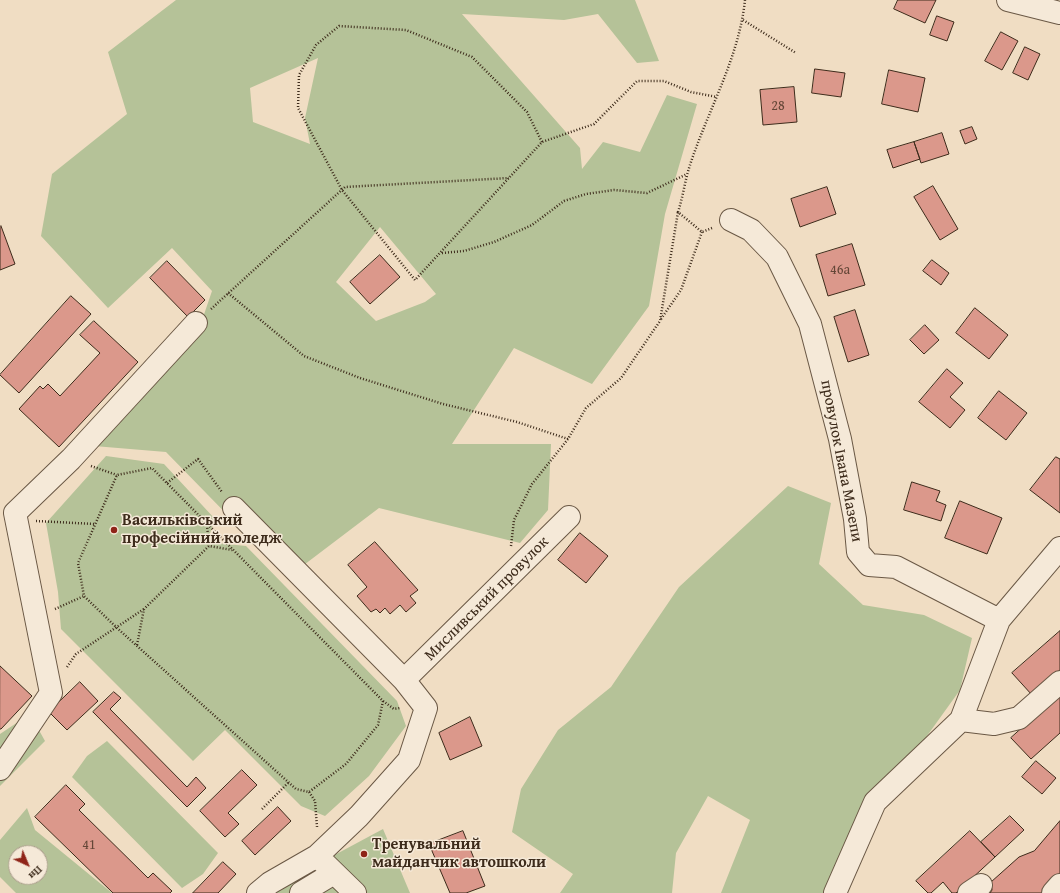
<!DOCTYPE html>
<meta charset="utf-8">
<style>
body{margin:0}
#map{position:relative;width:1060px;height:893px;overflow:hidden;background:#f0ddc3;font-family:"Gentium Book Plus",serif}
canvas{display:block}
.north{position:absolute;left:8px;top:845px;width:40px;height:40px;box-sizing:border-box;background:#f5e9d8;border:1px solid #ab9d8c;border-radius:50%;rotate:136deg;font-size:11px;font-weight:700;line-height:16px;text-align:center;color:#3d2b1b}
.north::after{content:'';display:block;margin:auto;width:14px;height:18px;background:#8f2418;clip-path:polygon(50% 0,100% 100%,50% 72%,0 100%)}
</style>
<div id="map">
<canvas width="1060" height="893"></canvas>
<div class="north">Пн</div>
</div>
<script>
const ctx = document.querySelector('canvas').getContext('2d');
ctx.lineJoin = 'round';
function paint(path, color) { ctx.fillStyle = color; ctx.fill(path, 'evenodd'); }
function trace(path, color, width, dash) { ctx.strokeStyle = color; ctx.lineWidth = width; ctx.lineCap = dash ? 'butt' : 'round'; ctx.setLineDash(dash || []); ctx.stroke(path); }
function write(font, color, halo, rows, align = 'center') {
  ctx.font = font + ' "Gentium Book Plus",serif'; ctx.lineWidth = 3; ctx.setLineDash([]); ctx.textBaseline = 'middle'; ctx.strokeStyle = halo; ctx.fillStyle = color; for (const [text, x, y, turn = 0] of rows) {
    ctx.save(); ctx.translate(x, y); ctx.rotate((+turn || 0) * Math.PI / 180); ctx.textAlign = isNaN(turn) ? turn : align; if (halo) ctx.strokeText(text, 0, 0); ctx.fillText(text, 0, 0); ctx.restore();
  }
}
paint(new Path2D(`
 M176 0H635L659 61 637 63 598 14 564 20 462 14 580 148 582 169 603 142 640 152 667 95 697 104 665 214 649 306 592 384 514 348 452 444H551L548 510 520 543 379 508 288 577 166 452 94 446 197 335 212 291 172 248 108 308 41 236 52 174 127 114 108 52ZM318 58 305 118 310 144 253 122 250 88ZM380 227 436 294 425 302 376 321 336 282Z
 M106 456 164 464 215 519 207 542 246 546 397 701 406 726 369 776 325 816 301 806 225 730 193 761 61 629 58 592 46 523Z
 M788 486 831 503 819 564 863 605 924 615 972 638 960 690 914 754 824 893H721L750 820 708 796 676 853 672 893H560L573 874 512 832 521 789 558 730 611 687 679 587Z
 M30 714 45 741 0 786V734Z
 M107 741 218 853 203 874 182 888 72 777 87 756Z
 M27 808 35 830 112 893H16L0 877V840ZM16 853H40V877H16Z
 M383 829 410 893H273L288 880Z`), '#b5c298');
const building = new Path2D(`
 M898 0H936L925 23 894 9Z
 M937 16 954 22 947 41 930 35Z
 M1001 32 1018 41 1002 70 985 61Z
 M1025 47 1040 54 1028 80 1013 73Z
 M815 69 845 73 841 97 812 93Z
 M889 70 925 78 918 112 882 104Z
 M794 87 797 122 763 125 760 90Z
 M972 127 977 139 965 144 960 131Z
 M942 133 949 154 921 163 914 142Z
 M914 142 920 159 893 168 887 150Z
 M933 186 958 229 940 240 914 197Z
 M827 187 836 214 800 227 791 199Z
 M1 226 15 264 0 270V227Z
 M852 244 865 285 828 296 816 255Z
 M380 255 400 277 370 304 350 282Z
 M932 260 949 273 941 285 923 271Z
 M167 261 205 300 188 317 150 278Z
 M71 296 91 314 19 393 0 375Z
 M975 308 1008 335 989 359 956 333Z
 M855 310 869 355 848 362 834 317Z
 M94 321 138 362 59 447 19 409 40 386 43 389 48 384 60 396 100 353 80 335Z
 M925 325 939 340 924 354 910 340Z
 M947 369 963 383 950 397 965 410 950 428 919 402Z
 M999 391 1027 413 1006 440 978 418Z
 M1056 457 1060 459V513L1030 490Z
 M912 482 940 491 936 501 946 505 941 521 904 510Z
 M960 501 1002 518 987 554 945 538Z
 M580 533 608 556 586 583 558 560Z
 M375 542 418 590 410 596 416 603 406 612 400 605 390 614 385 608 380 613 376 609 371 612 357 596 367 587 348 565Z
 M1060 631V670L1032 695 1012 673Z
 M0 666 32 696 1 729H0Z
 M80 682 98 701 67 730 49 712Z
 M114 692 121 698 110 709 187 787 196 777 206 788 187 807 93 712Z
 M1060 694V733L1031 759 1011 738Z
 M470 717 482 746 450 760 439 733Z
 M1036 761 1056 778 1042 794 1022 777Z
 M242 770 257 785 228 813 239 824 225 837 200 811Z
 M66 785 85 804 79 810 148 878 153 873 172 891 170 893H113L35 817Z
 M278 807 291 821 255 855 242 841Z
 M1010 816 1024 830 995 857 981 842Z
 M1060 821V875L1044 893H990L992 890 991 882 1019 857 1034 851Z
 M463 831 485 886 466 893H450L429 844Z
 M970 831 995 857 956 893H952L943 882 931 893H928L916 881Z
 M223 862 236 874 218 893H193Z`);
paint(building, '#db988b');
trace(building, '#3d2b1b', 1);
const minor = new Path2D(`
 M1008 0 1060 13
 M731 220 751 230 777 257 810 324 840 439 855 519 858 552 869 565 896 567 999 620
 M234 508 404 680 426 708 409 760 359 816 317 856 270 883 258 893
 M404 680 569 517
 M961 720 994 724 1019 718 1060 682
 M0 769 51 693 15 513 71 459 196 323
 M317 856 355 893
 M301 893 334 873
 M835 893 875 802 961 720 999 620 1060 548
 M969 893 981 885
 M1053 893 1060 885`);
trace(minor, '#6a5845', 24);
trace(new Path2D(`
 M743 20 796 53
 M542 142 527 112 472 57 406 30 339 26 316 45 299 75 298 108 342 190 415 280 542 142 594 124 637 81H664L691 92 717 97
 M712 228 702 232 678 212C683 197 685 180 690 165 708 110 739 58 745 0
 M442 253 464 251 494 242 532 225 564 201 586 194 614 190 647 193 687 174
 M228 293 304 356 360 378 443 404 517 422 568 439
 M211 309 345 187 509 178
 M661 319 681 290 702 232
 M91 466 117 475
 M167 483 198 459 222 492
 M36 521 95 524
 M207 525 209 546
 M511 546 514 520 532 484 568 439 586 408 621 378 660 321 678 212
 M55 609 84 596
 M137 645 144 609 209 546 232 550
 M67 667 76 654 144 609
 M383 701 378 725 346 764 309 792 296 789 116 627 84 596 78 563 117 475 152 468 383 701 394 709 400 708
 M309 792 315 801 317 827
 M262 809 289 782`), '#3d2b1b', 2.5, [1, 2]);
trace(minor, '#f5e9d8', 22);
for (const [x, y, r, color] of [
 [114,530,4,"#8f2418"],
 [364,854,4,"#8f2418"]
]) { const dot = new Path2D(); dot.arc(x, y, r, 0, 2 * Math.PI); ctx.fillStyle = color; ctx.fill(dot); trace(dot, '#f5e9d8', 1.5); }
write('14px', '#644637', null, [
 ["28",778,106],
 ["46а",840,270],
 ["41",89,845]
]);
write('16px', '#3d2b1b', '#f5e9d8', [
 ["провулок Івана Мазепи",841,461,79],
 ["Мисливський провулок",487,599,-45]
]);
write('bold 16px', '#3d2b1b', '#f5e9d8', [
 ["Васильківський",122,521],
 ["професійний коледж",122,539],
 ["Тренувальний",372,845],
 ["майданчик автошколи",372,863]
], 'left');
</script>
